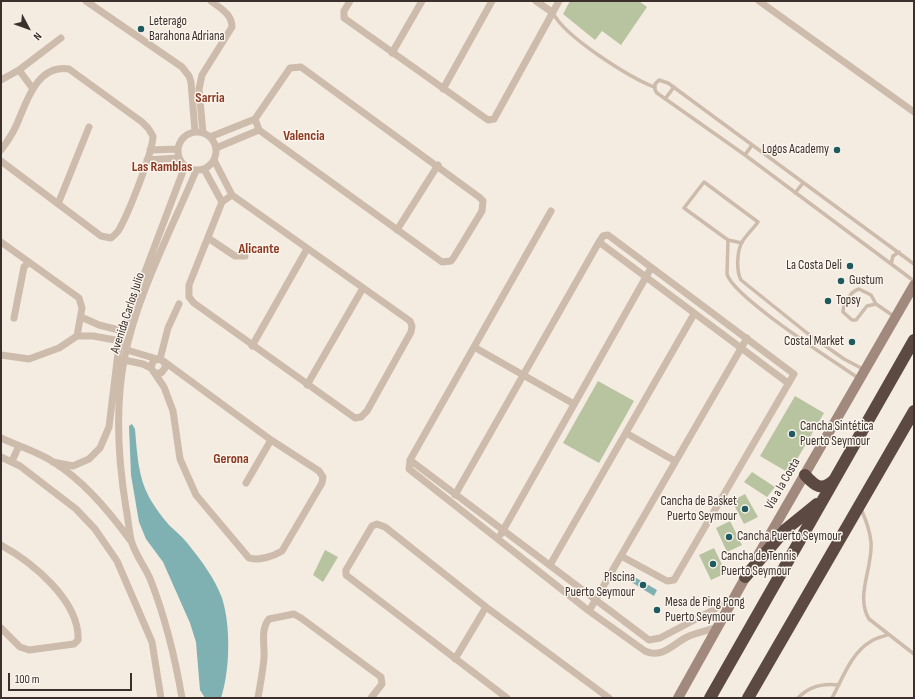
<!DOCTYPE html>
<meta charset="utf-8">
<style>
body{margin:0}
#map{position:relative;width:915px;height:699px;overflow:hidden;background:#f4ebe1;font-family:"Sofia Sans Condensed",sans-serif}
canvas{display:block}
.frame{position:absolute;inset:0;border:2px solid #3b302b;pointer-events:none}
.north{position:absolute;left:8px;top:8px;width:40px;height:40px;-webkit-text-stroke:3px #fbf5ee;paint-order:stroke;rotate:131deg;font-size:11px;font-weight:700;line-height:16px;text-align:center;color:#3b302b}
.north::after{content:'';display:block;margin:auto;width:14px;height:18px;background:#3b302b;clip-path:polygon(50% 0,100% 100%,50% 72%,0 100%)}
.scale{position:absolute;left:8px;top:673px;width:124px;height:18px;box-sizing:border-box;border:2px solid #3b302b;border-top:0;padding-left:5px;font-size:12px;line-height:14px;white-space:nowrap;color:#3b302b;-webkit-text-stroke:3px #fbf5ee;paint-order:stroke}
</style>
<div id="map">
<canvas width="915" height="699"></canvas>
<div class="frame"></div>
<div class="north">N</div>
<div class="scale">100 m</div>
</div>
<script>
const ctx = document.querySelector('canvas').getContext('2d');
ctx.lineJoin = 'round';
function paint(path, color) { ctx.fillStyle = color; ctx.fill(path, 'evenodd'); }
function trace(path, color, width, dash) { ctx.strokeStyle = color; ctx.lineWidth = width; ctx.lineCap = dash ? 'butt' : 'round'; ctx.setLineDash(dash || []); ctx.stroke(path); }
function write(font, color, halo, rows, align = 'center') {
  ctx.font = font + ' "Sofia Sans Condensed",sans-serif'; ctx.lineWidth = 3; ctx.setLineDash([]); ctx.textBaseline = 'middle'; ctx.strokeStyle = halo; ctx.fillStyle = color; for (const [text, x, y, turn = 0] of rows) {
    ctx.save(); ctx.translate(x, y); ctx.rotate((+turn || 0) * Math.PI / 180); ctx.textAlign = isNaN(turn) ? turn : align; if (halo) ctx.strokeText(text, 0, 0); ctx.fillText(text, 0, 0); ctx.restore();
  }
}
paint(new Path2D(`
 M570 1H639L647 7 621 45 602 31 595 40 563 14Z
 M598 381 634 401 599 463 563 443Z
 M795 396 824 413 789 473 760 456Z
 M752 472 775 487 767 497 744 482Z
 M745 494 758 517 744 524 732 501Z
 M730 521 742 545 727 552 716 528Z
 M714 548 726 573 711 580 699 555Z
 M325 550 338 557 323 582 313 575Z`), '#b8c4a0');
paint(new Path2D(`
 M132 424 135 429C137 452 138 477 149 497 154 506 162 517 169 525 175 531 183 537 188 544 201 560 215 579 222 598 231 626 230 671 221 698H205L200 690 196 642 190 623 163 562 146 539 139 522 131 475 129 426Z
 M631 575 657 590 654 596 628 580Z`), '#7fb0b2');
trace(new Path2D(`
 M553 13C565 37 629 77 654 87
 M665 99 674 87
 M745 155 752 145
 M795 193 803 183
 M728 240 727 274C733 297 834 361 858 378
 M742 243 728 240 684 208 704 182 758 222C753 229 746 235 742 242 737 251 736 271 741 280L807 333 844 359 863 369
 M891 264 893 256 899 252
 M914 264 668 83 659 80 655 84V90L657 93 745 155 914 281
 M876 304 867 306 856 320H852L843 312C843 304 851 291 859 289L871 295 876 304 895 317
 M861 509C866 520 870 531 871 542 873 568 855 596 869 619L914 654
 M798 698C809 686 824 683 839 685
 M832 698C842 680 851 653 870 642 875 638 882 637 887 635`), '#cdbbac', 3.5);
trace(new Path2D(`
 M86 1 182 67 189 76 191 82 195 132
 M350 1 344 11V18L488 120 494 119 559 1
 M536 1 552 12
 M759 1 914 112
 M392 53 422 1
 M19 70 33 89
 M1 80 19 70 61 38
 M443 89 492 1
 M178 151a19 19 0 1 1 38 0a19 19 0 1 1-38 0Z
 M203 133 199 89 202 75 232 27C232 14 220 8 211 1
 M210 137 255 119 290 68 301 67 479 197 483 201 482 211 454 257 451 261 442 262 259 130 255 119
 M216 148 259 130
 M1 150C7 142 12 135 16 126 26 104 36 64 69 69L142 122 148 128 153 136C153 152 129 211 121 226 119 231 116 234 111 238L101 236 1 161
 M150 150 178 149
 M147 160 179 158
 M214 160 232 195 410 321 412 326 411 332 367 411 361 417 355 418 194 303 189 297V285L222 202 232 195
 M204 169 222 202
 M58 204 89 127
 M551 211 410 460 409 469 589 611 645 651C662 659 673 644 687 637 696 633 707 631 717 627
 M397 230 438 165
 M208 238 235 256H245
 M1 242 79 298 82 308 77 336 59 348 29 359 1 355
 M599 242 788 383
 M81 317 99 325 123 331
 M14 318 24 267 29 262
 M77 336H93L121 341
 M252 346 307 249
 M474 347 574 404
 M127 350 157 359
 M160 359 168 328 179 304
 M124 360 143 364 151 368
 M156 373H161L165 368V363L160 359 153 361 151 368 164 387 173 411 180 459 196 495 249 558C259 561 274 556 282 551L322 483 323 477 319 471 271 440 162 360
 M307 385 363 288
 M626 433 675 461
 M1 438C18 446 39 452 55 463 85 482 109 511 130 540
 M1 457 20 466 76 509 95 529 117 561 152 642 161 698
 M410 460 649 640 660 638 732 600
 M12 461 19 446
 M53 462 73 466 89 459 100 448 109 427 118 353 126 322 185 166
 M246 483 271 440
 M455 495 599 242 603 236 608 235 794 374 674 580 667 581 621 556
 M501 534 651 268
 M1 545C32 562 80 601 78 640L74 644 29 650 20 647 1 628
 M550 565 694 314
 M589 611 747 338
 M455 659 486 607
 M182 698C175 657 166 620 151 581 146 568 135 555 131 540 129 530 128 518 126 508 118 459 115 409 124 360 136 297 171 230 196 171
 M258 698C260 685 263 671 264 658 265 645 260 630 269 619L294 614 301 618 381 677 382 684 371 698
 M507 698 346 575V570L372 526 377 524 385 527 486 607 609 698`), '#cdbbac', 7);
trace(new Path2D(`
 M757 557 914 285
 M678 698 749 571`), '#a18a7d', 10);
trace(new Path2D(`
 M805 475C815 486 822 492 834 480
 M745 577 785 530 817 504
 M710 698 914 340
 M748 698 914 411`), '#5c4a42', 12);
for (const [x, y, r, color] of [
 [141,29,4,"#1f5a5e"],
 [837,150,4,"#1f5a5e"],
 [850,266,4,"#1f5a5e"],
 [841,281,4,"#1f5a5e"],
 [828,301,4,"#1f5a5e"],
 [852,342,4,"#1f5a5e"],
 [792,434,4,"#1f5a5e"],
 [745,509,4,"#1f5a5e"],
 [729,537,4,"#1f5a5e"],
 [713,564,4,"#1f5a5e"],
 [643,585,4,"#1f5a5e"],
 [657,610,4,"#1f5a5e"]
]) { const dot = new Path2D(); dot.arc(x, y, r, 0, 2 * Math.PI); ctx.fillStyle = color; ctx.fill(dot); trace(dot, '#fbf5ee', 1.5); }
write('13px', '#3b302b', '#fbf5ee', [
 ["Leterago",149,22],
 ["Barahona Adriana",149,37],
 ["Logos Academy",829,150,"right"],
 ["La Costa Deli",842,266,"right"],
 ["Gustum",849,281],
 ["Topsy",836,301],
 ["Costal Market",844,342,"right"],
 ["Cancha Sintética",800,427],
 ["Puerto Seymour",800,442],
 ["Cancha de Basket",737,502,"right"],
 ["Puerto Seymour",737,517,"right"],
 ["Cancha Puerto Seymour",737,537],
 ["Cancha de Tennis",721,557],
 ["Puerto Seymour",721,572],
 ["PIscina",635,578,"right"],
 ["Puerto Seymour",635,593,"right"],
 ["Mesa de Ping Pong",665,603],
 ["Puerto Seymour",665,618]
], 'left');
write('13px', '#3b302b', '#fbf5ee', [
 ["Avenida Carlos Julio",128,313,-72],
 ["Vía a la Costa",783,484,-60]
]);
write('bold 14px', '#8c3b22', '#fbf5ee', [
 ["Sarria",210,98],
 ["Valencia",304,136],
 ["Las Ramblas",162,167],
 ["Alicante",259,249],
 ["Gerona",231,459]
]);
</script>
